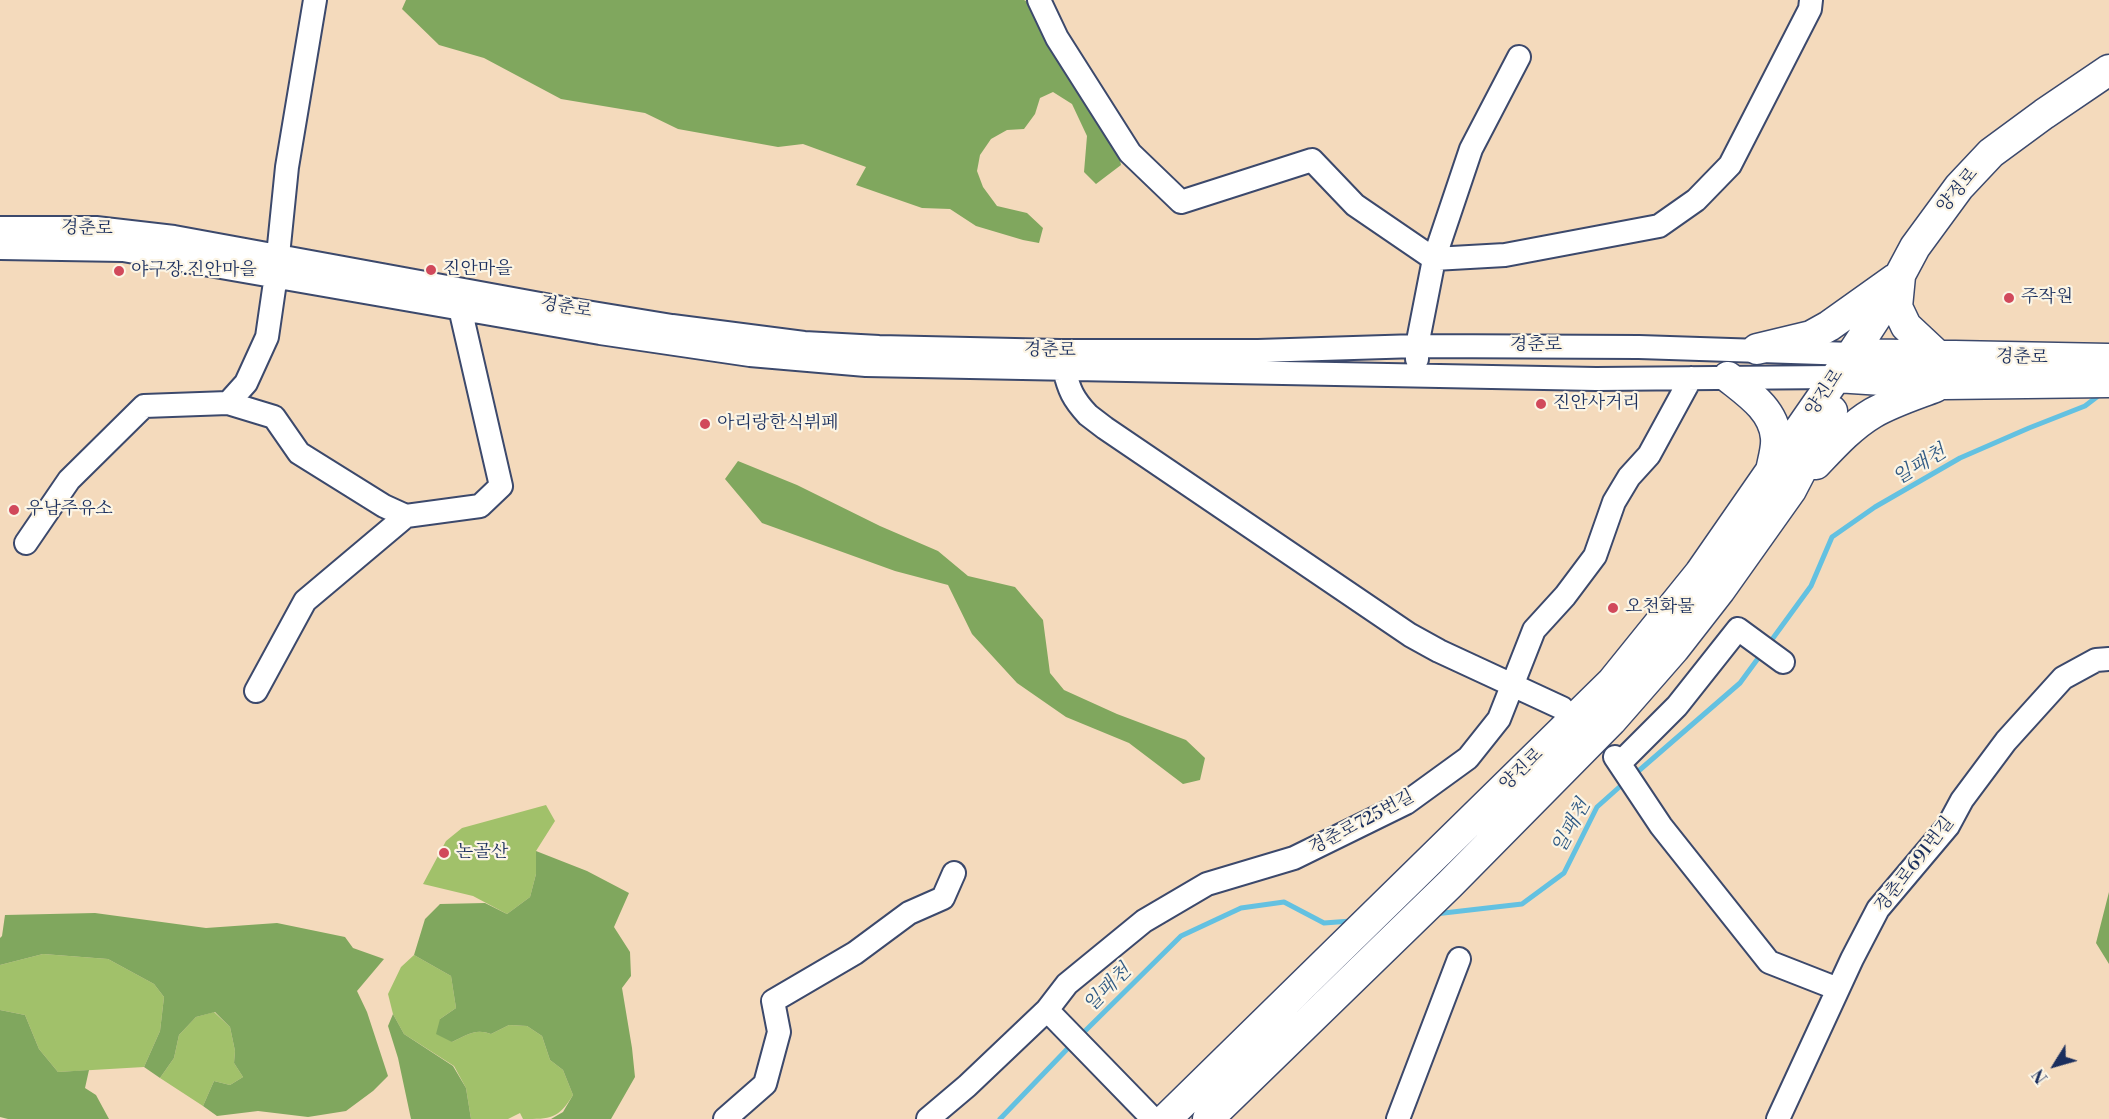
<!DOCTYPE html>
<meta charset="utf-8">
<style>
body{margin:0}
#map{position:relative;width:2109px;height:1119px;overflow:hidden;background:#f4dabc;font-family:"Libre Bodoni",serif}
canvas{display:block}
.north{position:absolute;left:2025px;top:1035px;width:60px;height:60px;-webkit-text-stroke:4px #fcf5e5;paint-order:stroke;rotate:233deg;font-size:16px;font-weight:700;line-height:24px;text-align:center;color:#1b2f5e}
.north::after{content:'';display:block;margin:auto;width:21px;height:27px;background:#1b2f5e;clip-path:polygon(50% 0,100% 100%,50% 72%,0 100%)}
</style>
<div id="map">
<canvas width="2109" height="1119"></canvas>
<div class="north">N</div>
</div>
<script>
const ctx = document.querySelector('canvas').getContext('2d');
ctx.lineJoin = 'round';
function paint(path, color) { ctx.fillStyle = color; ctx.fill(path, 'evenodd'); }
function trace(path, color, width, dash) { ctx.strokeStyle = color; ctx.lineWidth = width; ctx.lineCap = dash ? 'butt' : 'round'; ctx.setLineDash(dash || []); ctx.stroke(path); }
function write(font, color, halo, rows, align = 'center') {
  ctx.font = font + ' "Libre Bodoni","Noto Serif KR",serif'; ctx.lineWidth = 4.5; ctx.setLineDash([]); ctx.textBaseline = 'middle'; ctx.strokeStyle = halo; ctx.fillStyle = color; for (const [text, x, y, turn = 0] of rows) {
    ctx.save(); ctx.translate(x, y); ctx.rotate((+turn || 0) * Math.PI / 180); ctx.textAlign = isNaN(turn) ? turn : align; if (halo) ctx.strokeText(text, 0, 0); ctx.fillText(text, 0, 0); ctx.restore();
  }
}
paint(new Path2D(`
 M546 805 555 821 536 851V874L530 897 507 914 473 896 423 884 446 841 462 828Z
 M43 954 108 959 154 984 164 997 160 1031 144 1067 58 1072 39 1049 25 1015 0 1010V965Z
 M414 955 451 976 456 1008 440 1019 452 1042C467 1035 475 1028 491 1034L509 1025 527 1026 542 1036 550 1060 563 1070 573 1095C558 1119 551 1119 523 1119L520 1113 508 1119H471L466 1088 454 1066 404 1034 393 1014 388 994 401 967Z
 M214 1012 230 1027 235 1051 234 1063 243 1077 230 1085 214 1081 203 1106 160 1078 174 1058 179 1035 196 1017Z`), '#a1c16a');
paint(new Path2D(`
 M406 0H1024L1028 2 1059 59 1117 144 1121 165 1096 184 1084 172 1087 136 1072 104 1053 92 1040 98 1035 114 1024 129 1007 130 991 139 980 155 977 171 983 187 997 206 1027 213 1043 228 1039 243 1023 240 976 226 950 209 922 208 856 185 866 167 803 144 778 147 678 129 645 113 561 99 484 58 439 45 402 9Z
 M738 461 797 485 880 526 938 551 968 576 1015 587 1043 620 1050 673 1064 690 1117 714 1186 740 1205 758 1200 780 1183 784 1129 743 1066 717 1017 683 972 634 948 585 895 571 762 523 725 479Z
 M536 851 587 871 629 893 614 927 630 952 631 976 622 988 632 1048 635 1077 611 1119H551L563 1112 573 1095 563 1070 550 1060 542 1036 527 1026 509 1025 491 1034C475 1028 467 1035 452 1042L436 1034 440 1019 456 1008 451 976 414 955 425 919 440 904 485 903 507 914 530 897 536 874Z
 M2109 892V964L2096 943Z
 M95 913 206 928 277 923 345 937 353 948 384 959 357 991 367 1012 388 1076 373 1091 346 1111 308 1117 258 1111 217 1116 203 1106 214 1081 230 1085 243 1077 234 1063 235 1051 230 1027 215 1012 196 1017 179 1035 174 1058 160 1078 144 1067 160 1031 164 997 154 984 108 959 43 954 0 965V938L2 936 5 915Z
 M0 1010 25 1015 39 1049 58 1072 89 1070 85 1088 96 1095 109 1119H8L0 1117Z
 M393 1014 404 1034 453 1066 466 1088 471 1119H411L398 1058 388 1026Z`), '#80a75e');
trace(new Path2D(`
 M1768 645 1811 586 1832 537 1875 507 1960 458 2029 428 2085 406 2102 393
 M1635 774 1740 683 1762 653
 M1435 914 1522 904 1564 873 1597 807 1625 782
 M1080 1036 1181 936 1241 908 1284 902 1324 923 1351 921
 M1000 1119 1072 1044`), '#63c1e1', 5);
const minor = new Path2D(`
 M1039 0 1057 38 1130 153 1181 202 1312 160 1355 205 1434 259 1505 255 1659 226 1696 200 1730 165 1810 9 1811 0
 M0 228H96L174 237 562 308 672 326 804 343 879 347 1060 351H1258L1417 346 1639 347 1852 354
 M0 248 123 250 600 333 750 355 866 365 1596 379 1836 377
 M1417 359V346L1434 259 1471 149 1519 57
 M1064 369C1069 390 1073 399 1088 415L1105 428 1410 635 1439 651 1562 708
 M228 403 274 417 299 453 384 506 406 516
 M26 543 69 480 144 406 228 403 246 383 267 337 276 275 287 167 315 0
 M256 691 305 601 406 516 480 506 501 486 460 308
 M1615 757 1661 826 1769 962 1838 989
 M1620 763 1677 706 1738 629 1783 662
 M1047 1010 1153 1119
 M725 1119 765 1084 779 1032 773 1001 855 953 909 913 943 898 954 873
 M928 1119 967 1086 1047 1010 1067 984 1144 921 1207 884 1294 858 1406 803 1468 758 1499 719 1534 630 1565 596 1595 556 1614 502 1629 477 1649 455 1691 378
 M1398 1119 1459 959
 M1778 1119 1852 959 1878 909 1948 826 1962 800 2006 741 2063 678 2096 660 2109 659`);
const major = new Path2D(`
 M1900 276 1897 307 1906 326 1937 355
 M1757 349 1811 336 1829 326 1895 279
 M1852 354 2109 359
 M1728 377C1748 393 1774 410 1776 438 1777 448 1773 460 1771 471
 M1836 377 1944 384 2109 382
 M1816 464C1833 446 1851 426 1873 413 1892 402 1914 395 1935 387
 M1166 1119 1612 682 1700 573 1852 354 1884 305 1915 247 1959 187 1991 153 2044 114 2109 70
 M1208 1119 1450 884 1611 721 1674 649 1720 590 1791 490 1832 411`);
trace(minor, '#3c496c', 26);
trace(major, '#3c496c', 33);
trace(minor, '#fff', 22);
trace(major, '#fff', 30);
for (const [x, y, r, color] of [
 [431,270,6,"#d1495b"],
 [119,271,6,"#d1495b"],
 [2009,298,6,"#d1495b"],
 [1541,404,6,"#d1495b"],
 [705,424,6,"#d1495b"],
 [14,510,6,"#d1495b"],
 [1613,608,6,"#d1495b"],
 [444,853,6,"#d1495b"]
]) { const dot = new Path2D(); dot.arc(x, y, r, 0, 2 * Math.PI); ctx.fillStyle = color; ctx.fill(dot); trace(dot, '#fcf5e5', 2); }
write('18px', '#1b2f5e', '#fcf5e5', [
 ["양정로",1958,191,-50],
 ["경춘로",87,229,2],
 ["경춘로",566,308,10],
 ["경춘로",1536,346],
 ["경춘로",1050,351,1],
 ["경춘로",2022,358,2],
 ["양진로",1825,393,-56],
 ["양진로",1522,770,-44],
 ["경춘로725번길",1362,823,-28],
 ["경춘로691번길",1915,865,-52]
]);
write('18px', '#1b2f5e', '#fcf5e5', [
 ["진안마을",443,270],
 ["야구장.진안마을",131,271],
 ["주작원",2021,298],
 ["진안사거리",1553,404],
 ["아리랑한식뷔페",717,424],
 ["우남주유소",26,510],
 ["오천화물",1625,608],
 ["논골산",456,853]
], 'left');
write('italic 20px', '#315b85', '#fcf5e5', [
 ["일패천",1920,466,-31],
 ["일패천",1572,827,-61],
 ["일패천",1108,989,-45]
]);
</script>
